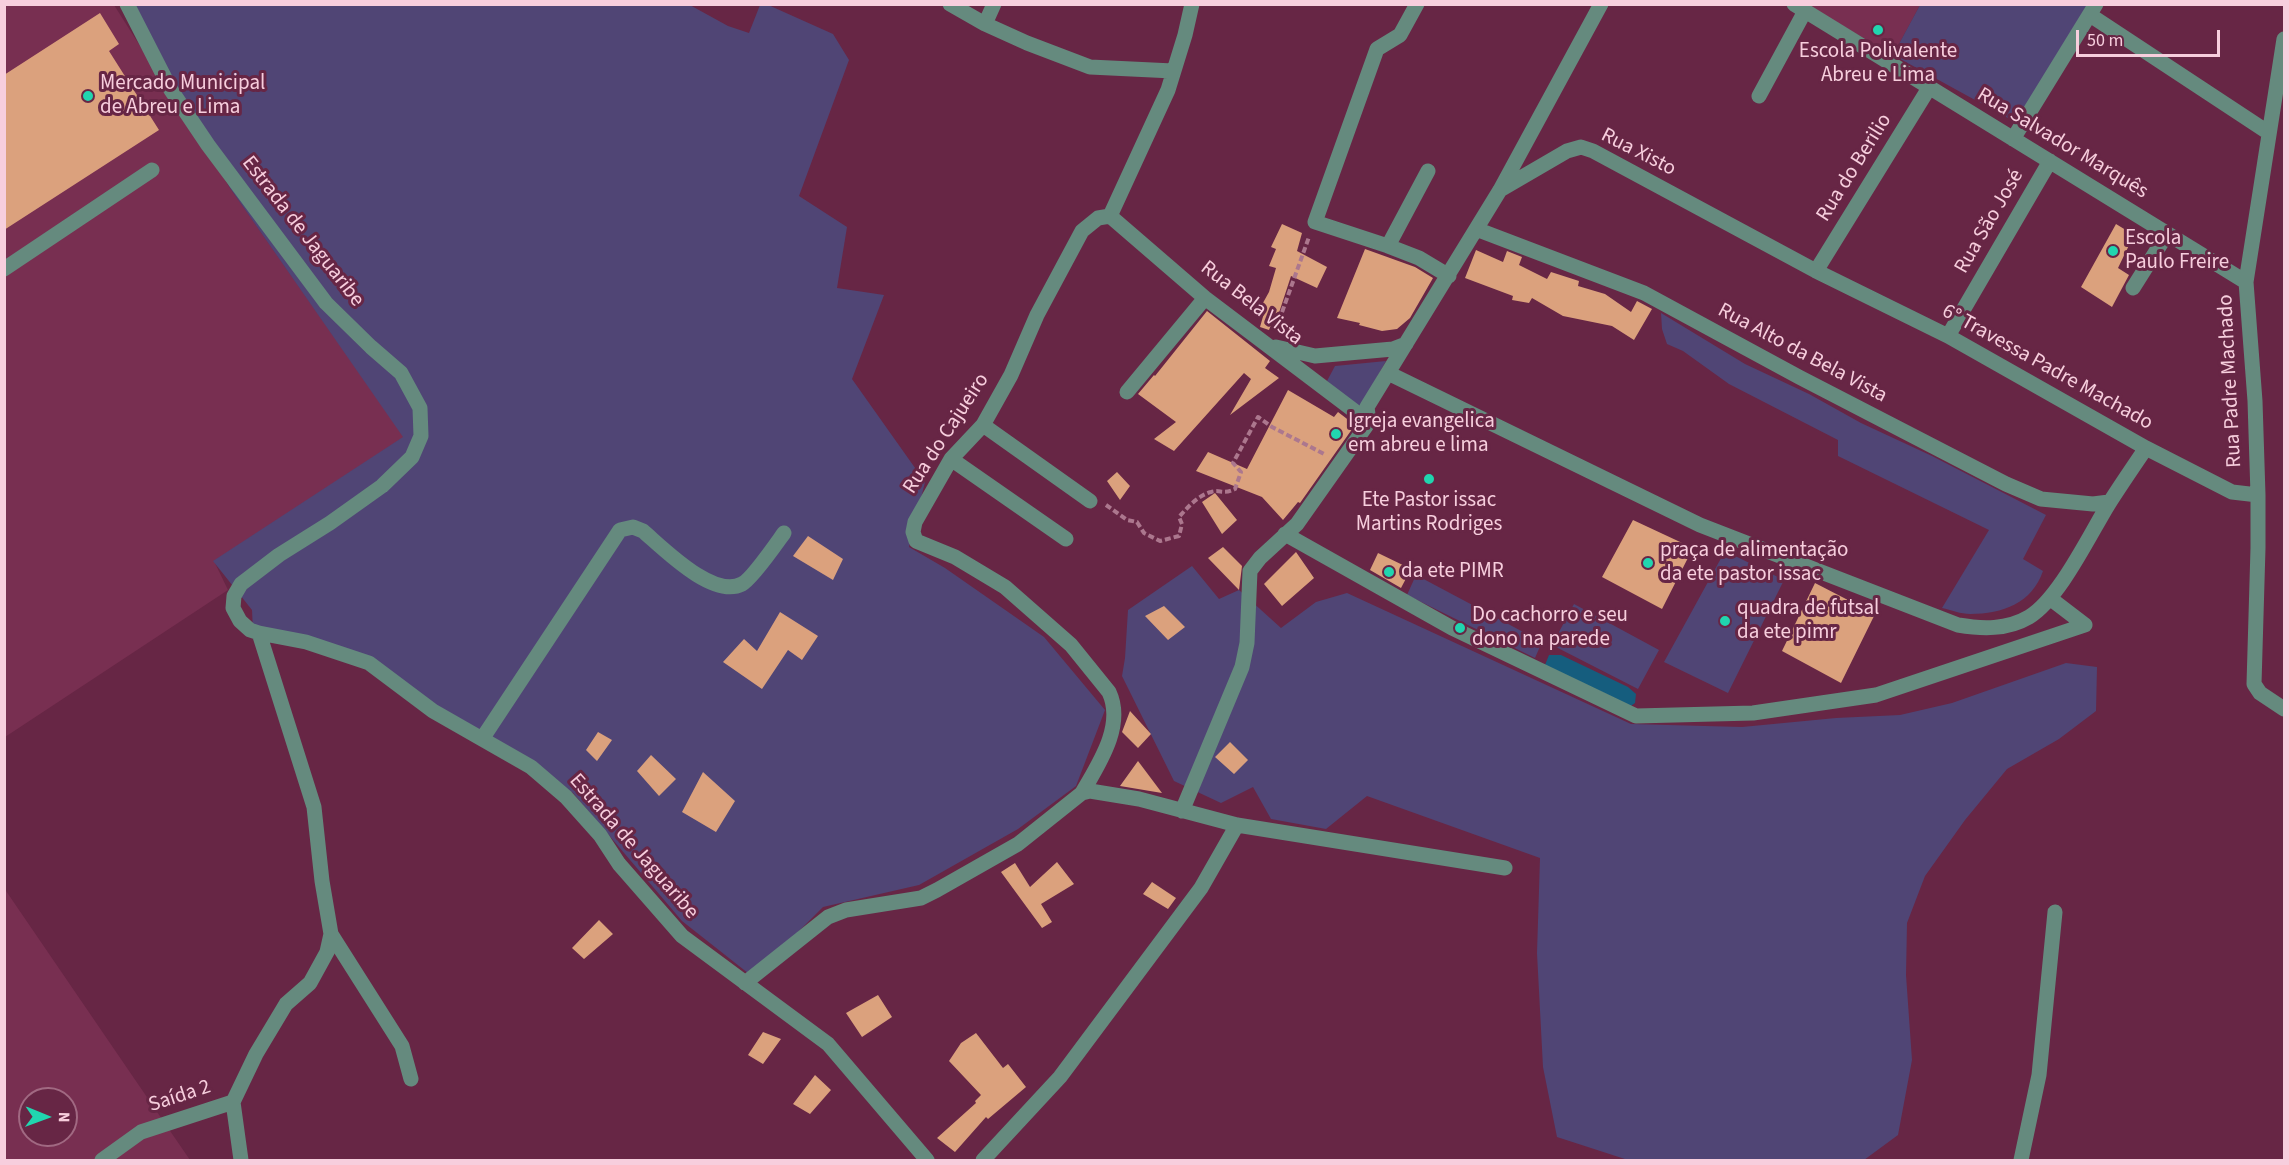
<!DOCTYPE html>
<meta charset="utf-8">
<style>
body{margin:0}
#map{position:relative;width:2289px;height:1165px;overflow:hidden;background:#672645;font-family:"Source Sans 3",sans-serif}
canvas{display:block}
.frame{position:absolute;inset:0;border:6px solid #f7cedd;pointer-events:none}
.north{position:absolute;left:18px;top:1087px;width:60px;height:60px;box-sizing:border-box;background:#672645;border:2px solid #a16982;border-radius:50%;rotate:91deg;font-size:16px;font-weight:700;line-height:24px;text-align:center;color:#f7cedd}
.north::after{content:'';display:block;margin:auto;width:21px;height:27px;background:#21d5af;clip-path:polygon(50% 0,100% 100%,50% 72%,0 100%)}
.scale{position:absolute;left:2076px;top:30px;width:144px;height:27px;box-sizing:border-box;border:3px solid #f7cedd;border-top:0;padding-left:8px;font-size:18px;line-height:21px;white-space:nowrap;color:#f7cedd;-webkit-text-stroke:4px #672645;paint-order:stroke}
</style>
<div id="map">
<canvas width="2289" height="1165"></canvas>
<div class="frame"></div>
<div class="north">N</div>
<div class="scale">50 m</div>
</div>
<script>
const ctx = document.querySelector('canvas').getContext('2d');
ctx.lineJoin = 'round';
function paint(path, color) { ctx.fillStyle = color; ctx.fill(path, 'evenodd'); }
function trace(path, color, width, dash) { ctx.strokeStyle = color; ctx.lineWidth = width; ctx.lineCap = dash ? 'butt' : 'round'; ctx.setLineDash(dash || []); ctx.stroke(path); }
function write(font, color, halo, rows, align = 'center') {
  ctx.font = font + ' "Source Sans 3",sans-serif'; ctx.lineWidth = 6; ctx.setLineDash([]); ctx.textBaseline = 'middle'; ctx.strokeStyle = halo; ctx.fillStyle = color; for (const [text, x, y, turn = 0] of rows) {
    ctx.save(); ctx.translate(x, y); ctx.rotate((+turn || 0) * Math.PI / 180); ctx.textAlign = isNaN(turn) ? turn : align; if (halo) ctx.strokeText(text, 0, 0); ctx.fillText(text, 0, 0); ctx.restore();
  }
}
paint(new Path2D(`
 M5 5H114L230 188 404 437 214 561 228 590 5 737Z
 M1807 5H1920L1893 55Z
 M4 888 166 1125 190 1160H5ZM30 1099H66V1135H30Z`), '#782f51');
paint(new Path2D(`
 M688 4 728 26 749 33 760 5 766 4 833 34 849 60 799 196 847 227 837 288 884 295 852 379 925 482 909 547 945 568 1044 637 1105 710 1076 786 1018 829 919 885 823 907 753 977 682 921 573 793 380 669 253 631 252 610 213 561 403 437 230 188 130 5Z
 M1920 5H2091L2017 123 1893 55Z
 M1661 313 1745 364 1809 394 1861 423 1932 456 2046 515 2023 559 2043 571C2032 603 2003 614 1970 614 1961 614 1951 610 1942 608L1989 530 1838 456V440L1729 384 1683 351 1667 344 1662 329Z
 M1386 361 1359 409 1327 381 1335 366Z
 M1725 551 1784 580 1728 693 1664 662Z
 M1192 566 1219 599 1239 590 1281 628 1316 602 1347 593 1631 724 1742 727 1836 718 1900 715 1952 703 2066 663 2097 667 2096 711 2059 739 2007 769 1965 820 1925 876 1907 923 1906 975 1912 1060 1898 1135 1864 1160H1628L1557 1137 1543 1067 1537 953 1540 858 1367 796 1326 829 1271 819 1253 787 1221 803 1174 781 1122 676 1125 658 1128 610Z
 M1416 575 1542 642 1535 658 1407 595Z
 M1574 604 1659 650 1638 689 1552 645Z`), '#504575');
paint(new Path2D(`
 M1549 655H1561L1628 687 1636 694 1635 703 1631 706 1545 665Z`), '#155d7e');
paint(new Path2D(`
 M100 13 119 44 109 51 159 130 4 230V75Z
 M1282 224 1302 233 1297 251 1327 267 1317 288 1291 276 1276 322 1273 320 1269 330 1260 327 1264 313 1259 310 1269 292 1276 268 1269 266 1276 249 1271 247Z
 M2116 224 2134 235 2118 268 2129 275 2112 307 2081 287Z
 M1365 249 1415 267 1433 278 1410 318 1397 329 1382 331 1359 325 1360 323 1337 318Z
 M1476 250 1503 262 1507 251 1522 257 1519 265 1547 279 1551 272 1579 281 1578 286 1605 294 1631 312 1637 301 1652 309 1634 340 1612 326 1563 316 1532 298 1529 303 1512 300 1513 296 1465 278Z
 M1207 311 1270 361 1265 368 1279 378 1230 415 1251 379 1244 373 1174 451 1154 439 1176 422 1138 394 1154 375 1155 376Z
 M1288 390 1334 417 1338 412 1355 425 1300 503 1298 502 1283 520 1262 497 1196 471 1208 452 1247 469Z
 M1117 472 1130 486 1120 500 1107 481Z
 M1215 493 1237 520 1222 534 1202 502Z
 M1633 520 1693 548 1662 609 1602 577Z
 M808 536 843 559 833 580 793 556Z
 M1223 547 1242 566 1239 590 1208 558Z
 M1296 552 1314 578 1282 606 1264 584Z
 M1378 553 1411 569 1401 588 1370 570Z
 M1815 583 1875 614 1841 683 1782 651Z
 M1164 606 1185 627 1168 640 1145 616Z
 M780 612 818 636 802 660 788 650 762 689 723 662 744 639 757 651Z
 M1130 711 1151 734 1138 748 1122 732Z
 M598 732 612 740 597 761 586 750Z
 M1230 742 1248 760 1234 774 1215 757Z
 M651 755 676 779 659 796 637 771Z
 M1138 761 1162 793 1120 786Z
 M703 772 735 801 716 832 682 812Z
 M1057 862 1074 884 1041 904 1052 922 1042 928 1001 872 1015 863 1030 887Z
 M1152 882 1176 898 1168 909 1143 894Z
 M599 920 613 934 584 959 572 948Z
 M878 995 892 1017 862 1037 846 1013Z
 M763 1032 781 1039 763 1064 748 1055Z
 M976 1033 1003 1068 1008 1064 1026 1087 988 1119 986 1117 955 1152 937 1138 976 1103 975 1101 981 1095 949 1061 961 1043Z
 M815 1075 831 1090 810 1114 793 1104Z`), '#dba17d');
trace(new Path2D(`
 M1276 329 1309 237
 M1106 505 1127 520 1137 522 1144 533 1160 541 1179 536 1182 524 1179 517C1188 507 1197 496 1211 492 1220 489 1223 495 1235 489L1241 472 1233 463 1258 417 1272 427 1326 455`), '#ac778e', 4, [6, 3]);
trace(new Path2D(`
 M127 4 171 90 208 145 326 303 371 347 401 373 420 408 421 436 412 457 382 486 330 523 279 555 241 584 234 596 233 608 240 621 250 630 259 633 306 642 369 663 433 711 531 767 566 797 600 835 619 864 682 936 828 1044 927 1160
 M950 4 985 24 1027 43 1090 67 1173 71
 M1794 4 2246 282
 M2090 15 2269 133
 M985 24 994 4
 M2284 39 2246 282 2255 401 2258 495V548L2254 684 2260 693 2284 709
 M1759 96 1805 11
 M2013 139 2096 4
 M1428 171 1388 246 1419 258 1449 276
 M1500 190 1567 151 1581 147 1593 151 1816 271 1948 336 2146 448 2232 492 2258 495
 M1110 216 1205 298 1369 422
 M1110 216 1168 90 1185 35 1192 4
 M1476 229 1644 293 1799 377 2006 484 2041 499 2093 504 2109 502
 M1388 246 1315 222 1377 49 1400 35 1417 4
 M4 269 152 170
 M1816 271 1929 88
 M2133 288 2167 234
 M1948 336 2050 161
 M1276 347 1315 356 1393 349 1406 344
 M1388 373 1700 525 1958 625C1982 629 2007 630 2029 617 2059 599 2089 536 2108 505 2120 486 2133 467 2146 448
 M1127 392 1205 298
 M983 425 1090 501
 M951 459 1066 539
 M1285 534 1452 628 1636 716 1753 713 1876 695 2085 625 2051 599
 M259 633 314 807 322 881 331 934 402 1046 411 1079
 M482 739 620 530 633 527 643 531C664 549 713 599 742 584 752 579 776 544 784 533
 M1082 793C1098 765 1125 726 1109 692L1071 645 1005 587 955 557 916 541 913 532 915 522 951 459 983 425 1011 375 1037 315 1082 231 1098 218 1110 216
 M1182 811 1242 667 1247 643 1250 571 1260 558 1297 524 1369 422 1367 407 1500 190 1601 4
 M745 983 828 917 846 910 921 898 937 890 1018 844 1082 793 1090 791 1139 799 1237 825 1505 868
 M102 1160 141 1132 233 1102
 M241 1160 233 1102 256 1054 286 1004 310 983 327 952 331 934
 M983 1160 1060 1077 1201 888 1237 825
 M2021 1160 2039 1075 2055 912`), '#658a7e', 15);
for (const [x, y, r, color] of [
 [1878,30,6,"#21d5af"],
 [88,96,6,"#21d5af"],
 [2113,251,6,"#21d5af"],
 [1336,434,6,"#21d5af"],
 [1429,479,6,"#21d5af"],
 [1648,563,6,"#21d5af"],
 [1389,572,6,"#21d5af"],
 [1725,621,6,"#21d5af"],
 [1460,628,6,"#21d5af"]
]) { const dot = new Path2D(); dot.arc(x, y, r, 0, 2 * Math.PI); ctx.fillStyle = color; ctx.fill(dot); trace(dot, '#672645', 2); }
write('21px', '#f7cedd', '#672645', [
 ["Escola Polivalente",1878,52,"center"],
 ["Abreu e Lima",1878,76,"center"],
 ["Mercado Municipal",100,84],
 ["de Abreu e Lima",100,108],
 ["Escola",2125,239],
 ["Paulo Freire",2125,263],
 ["Igreja evangelica",1348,422],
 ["em abreu e lima",1348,446],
 ["Ete Pastor issac",1429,501,"center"],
 ["Martins Rodriges",1429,525,"center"],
 ["praça de alimentação",1660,551],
 ["da ete pastor issac",1660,575],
 ["da ete PIMR",1401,572],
 ["quadra de futsal",1737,609],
 ["da ete pimr",1737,633],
 ["Do cachorro e seu",1472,616],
 ["dono na parede",1472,640]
], 'left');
write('21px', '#f7cedd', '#672645', [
 ["Rua Salvador Marquês",2062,144,31],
 ["Rua Xisto",1638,153,27],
 ["Rua do Berilio",1855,168,-58],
 ["Rua São José",1990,222,-60],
 ["Estrada de Jaguaribe",302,232,52],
 ["Rua Bela Vista",1251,304,38],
 ["Rua Alto da Bela Vista",1802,354,28],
 ["6° Travessa Padre Machado",2047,368,29],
 ["Rua Padre Machado",2231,381,-93],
 ["Rua do Cajueiro",947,434,-57],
 ["Estrada de Jaguaribe",633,847,49],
 ["Saída 2",180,1097,-18]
]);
</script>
